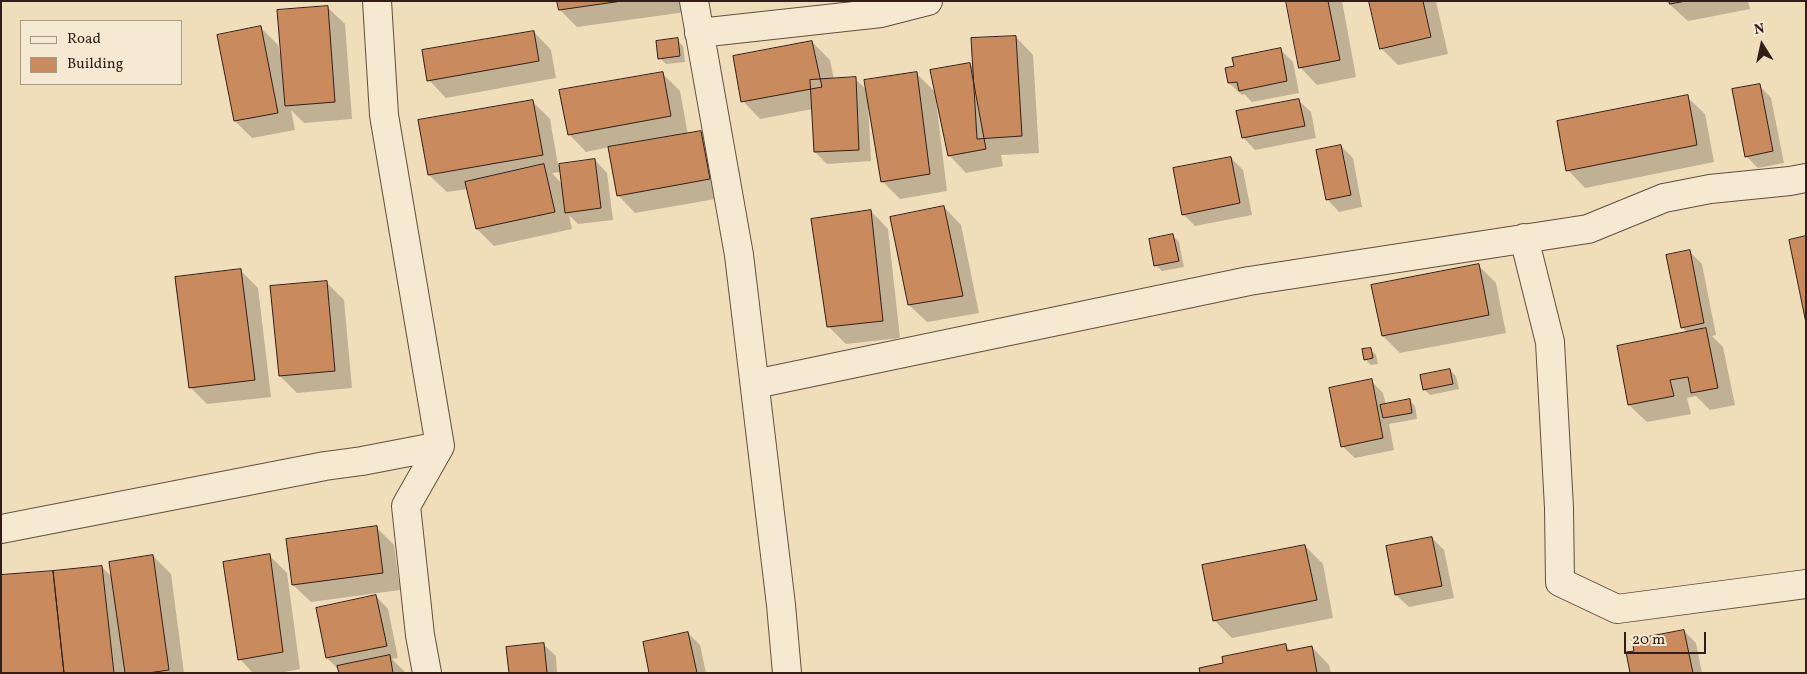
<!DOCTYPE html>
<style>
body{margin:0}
#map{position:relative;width:1807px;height:674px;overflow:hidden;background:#f0ddba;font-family:Vollkorn,serif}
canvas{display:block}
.frame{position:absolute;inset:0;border:2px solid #321e17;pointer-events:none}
.legend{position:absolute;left:20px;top:20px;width:162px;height:65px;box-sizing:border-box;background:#f5e9d2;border:1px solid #a79887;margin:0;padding:6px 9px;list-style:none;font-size:15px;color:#321e17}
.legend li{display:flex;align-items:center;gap:10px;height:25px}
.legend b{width:25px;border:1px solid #a79887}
.north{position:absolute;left:1737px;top:20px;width:50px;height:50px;-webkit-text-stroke:4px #f5e9d2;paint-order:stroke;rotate:350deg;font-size:14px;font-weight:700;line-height:20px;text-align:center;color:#321e17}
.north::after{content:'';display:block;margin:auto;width:18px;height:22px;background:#321e17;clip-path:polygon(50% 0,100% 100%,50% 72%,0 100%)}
.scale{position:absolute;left:1624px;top:632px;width:82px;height:22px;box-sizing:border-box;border:2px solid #321e17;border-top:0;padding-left:6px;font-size:15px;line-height:18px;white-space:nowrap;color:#321e17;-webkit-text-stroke:4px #f5e9d2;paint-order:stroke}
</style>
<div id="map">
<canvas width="1807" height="674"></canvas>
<div class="frame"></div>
<ul class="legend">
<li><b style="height:6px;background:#f5e9d2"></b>Road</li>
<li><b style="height:14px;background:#c98b5e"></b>Building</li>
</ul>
<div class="north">N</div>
<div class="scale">20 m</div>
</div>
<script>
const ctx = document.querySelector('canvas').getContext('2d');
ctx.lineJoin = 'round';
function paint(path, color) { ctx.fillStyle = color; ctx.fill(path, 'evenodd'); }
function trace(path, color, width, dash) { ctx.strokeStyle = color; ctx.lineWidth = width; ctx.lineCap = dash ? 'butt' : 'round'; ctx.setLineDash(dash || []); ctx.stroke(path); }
paint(new Path2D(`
 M559 1H684L686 12 577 27 560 10Z
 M1287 1H1342L1356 77 1317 85 1300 67Z
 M1370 1H1436L1448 54 1398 65 1381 48Z
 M1666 1H1748L1750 9 1688 21Z
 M327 7 345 24 352 119 304 123 291 110 295 130 252 138 235 121 261 28 278 45 281 57H282Z
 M534 32 551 50 556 78 446 98 429 80Z
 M1016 37 1033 55 1039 153 1001 155 1003 166 966 173 949 155 969 64 974 68Z
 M677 40 683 46 685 62 666 64 660 58Z
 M812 42 830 60 834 80 855 79 868 91 916 73 935 92 947 191 900 199 882 181 870 105H868L871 161 827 164 815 152 813 109 760 119 743 101Z
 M1281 50 1293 62 1299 93 1252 102 1244 94 1242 95 1229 83Z
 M662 73 680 91 688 135 701 132 719 150 727 197 635 213 618 195 609 147 586 152 569 134Z
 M1759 85 1771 98 1784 163 1758 168 1746 156Z
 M1687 97 1705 114 1714 162 1585 188 1568 170Z
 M1298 100 1311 112 1316 138 1255 150 1243 137Z
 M532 101 550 119 558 165 595 160 607 173 613 220 578 224 569 215 572 229 494 246 477 229 468 189 447 192 429 175 420 121ZM561 172 562 184 552 173Z
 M1341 146 1353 158 1362 207 1339 212 1327 199Z
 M1231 158 1243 170 1252 215 1195 226 1183 214Z
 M944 207 961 225 979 313 927 322 909 305Z
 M871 211 888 229 900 338 846 344 828 326Z
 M1173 236 1179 242 1184 267 1162 271 1156 265Z
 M1690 252 1702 264 1716 335 1712 336 1723 347 1735 405 1710 410 1696 396 1687 398 1691 414 1647 422 1629 405 1618 347 1688 333 1682 327Z
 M1478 265 1496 283 1506 333 1400 353 1383 336Z
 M241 271 258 288 271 397 207 404 190 387Z
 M326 282 344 300 352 388 297 393 280 376Z
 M1370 349 1376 355 1378 364 1371 365 1365 359Z
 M1450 370 1456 376 1459 389 1430 395 1424 389Z
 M1371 381 1383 393 1386 405 1409 400 1415 406 1417 419 1389 424 1394 450 1355 458 1342 446Z
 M377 528 394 545 400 590 311 602 293 585Z
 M1432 538 1444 550 1454 598 1409 607 1396 595 1387 547Z
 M1305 546 1323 564 1333 618 1232 638 1214 620Z
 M269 555 287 573 300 669 280 673H253L240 659Z
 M153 556 171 574 184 673H1L102 567 113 578Z
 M376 596 388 609 398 658 392 659 406 673H340L339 670 327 658Z
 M1684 631 1696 643 1702 673H1631L1635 652Z
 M688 633 700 645 706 673H651Z
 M543 644 556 656 557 673H510Z
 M1285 645 1291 651 1312 647 1329 665 1331 673H1202Z`), '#0003');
const building = new Path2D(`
 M557 1H622L559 10Z
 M1286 1H1328L1340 60 1299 68Z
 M1369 1H1423L1431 37 1380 49Z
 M1669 1H1686L1670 4Z
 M328 6 335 102 285 106 277 10Z
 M261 26 278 113 234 121 217 35Z
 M534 31 539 61 427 81 422 50Z
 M1016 36 1022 136 977 139 971 38Z
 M678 38 680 56 658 59 656 41Z
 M812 41 822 87 741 102 733 56Z
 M1281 48 1287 81 1239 91 1237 82 1228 83 1225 68 1234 66 1232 58Z
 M970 63 986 149 948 156 930 70Z
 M663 72 671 116 568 135 559 90Z
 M917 72 930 174 881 182 864 80Z
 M856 77 859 150 814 152 810 80Z
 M1760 84 1773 151 1745 157 1732 89Z
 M1688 95 1697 145 1566 171 1557 121Z
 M1299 99 1305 126 1242 138 1236 111Z
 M533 100 543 155 428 175 418 120Z
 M701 131 710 179 617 196 608 147Z
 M1341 145 1351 195 1326 200 1316 150Z
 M1231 157 1240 203 1182 215 1173 168Z
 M595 159 601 208 565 213 559 164Z
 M544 164 555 212 476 229 465 182Z
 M944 206 963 296 908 305 890 217Z
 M871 210 883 321 827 327 811 219Z
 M1173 234 1179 261 1154 266 1149 239Z
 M1806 236V323L1789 240Z
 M1690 250 1704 323 1681 328 1666 255Z
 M1479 264 1489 315 1382 336 1371 285Z
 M241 269 255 380 189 388 175 277Z
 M327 281 335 371 279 376 270 286Z
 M1706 328 1718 388 1691 393 1688 377 1670 380 1674 396 1628 405 1617 346Z
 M1371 348 1373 358 1364 360 1362 349Z
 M1450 369 1453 384 1423 390 1420 375Z
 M1372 379 1383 438 1341 447 1329 388Z
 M1410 399 1412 413 1383 418 1380 405Z
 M377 526 383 573 292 585 286 539Z
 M1432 537 1442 586 1395 595 1386 546Z
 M1305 545 1317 600 1213 621 1202 565Z
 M270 554 283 652 238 660 223 562Z
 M153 555 169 670 148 673H125L109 562Z
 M102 566 114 673H64L53 571Z
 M53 571 64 673H1V575Z
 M376 595 387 646 326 658 316 608Z
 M1684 630 1693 673H1630L1626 652 1634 651 1632 640Z
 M688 632 697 673H649L643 642Z
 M544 643 547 673H509L506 647Z
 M1286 644 1287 651 1312 646 1317 673H1200L1199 668 1223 663 1222 657Z
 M390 655 393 673H339L337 666Z`);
paint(building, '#c98b5e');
trace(building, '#321e17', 1);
const minor = new Path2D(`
 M377 1 384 115 440 446 406 506 420 635 427 673
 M694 1 739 255 781 605 787 673
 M699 33 881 13 928 1
 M1524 238 1550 342 1559 508 1560 582 1617 609 1806 584
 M755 384 1249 281 1588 229 1664 198 1710 189 1790 181 1806 178
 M1 529 325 466 362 461 440 446`);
trace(minor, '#624e40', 30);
trace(minor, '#f5e9d2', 28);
</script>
